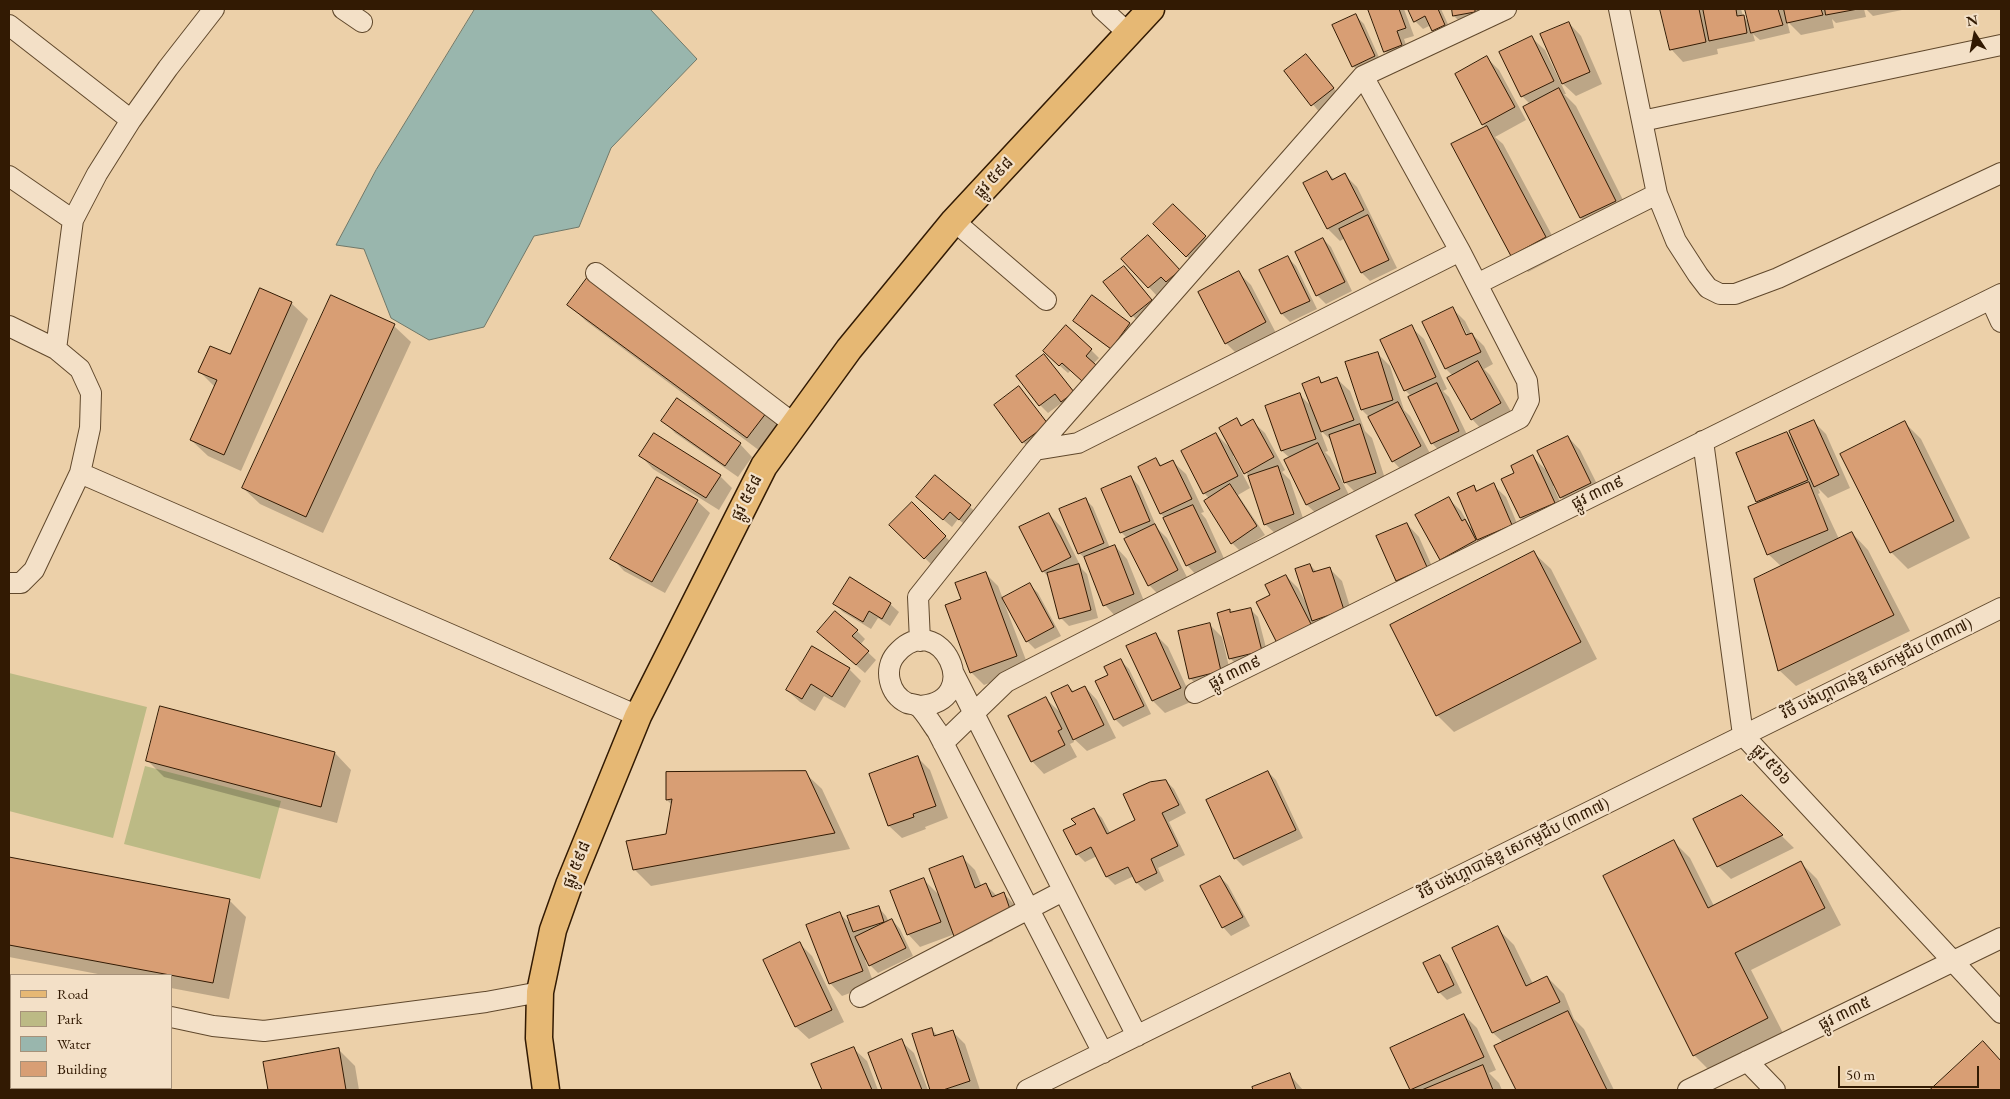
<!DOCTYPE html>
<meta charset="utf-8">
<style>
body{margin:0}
#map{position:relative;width:2010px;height:1099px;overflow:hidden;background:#ecd0a9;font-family:"EB Garamond",serif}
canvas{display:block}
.frame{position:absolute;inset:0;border:10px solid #321a03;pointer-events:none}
.legend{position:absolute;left:10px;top:974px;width:162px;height:115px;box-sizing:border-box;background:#f3e0c7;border:1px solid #a69179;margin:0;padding:6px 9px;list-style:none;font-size:15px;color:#321a03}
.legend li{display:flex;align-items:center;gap:10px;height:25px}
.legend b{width:25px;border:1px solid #a69179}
.north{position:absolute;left:1950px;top:10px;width:50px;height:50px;-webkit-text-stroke:4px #f3e0c7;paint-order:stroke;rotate:349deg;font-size:14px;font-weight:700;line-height:20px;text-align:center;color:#321a03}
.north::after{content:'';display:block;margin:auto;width:18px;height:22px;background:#321a03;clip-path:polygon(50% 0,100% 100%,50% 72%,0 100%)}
.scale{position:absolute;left:1838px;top:1066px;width:141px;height:22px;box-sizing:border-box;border:2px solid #321a03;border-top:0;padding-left:6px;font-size:15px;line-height:18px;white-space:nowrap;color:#321a03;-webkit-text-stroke:4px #f3e0c7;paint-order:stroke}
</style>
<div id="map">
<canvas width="2010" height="1099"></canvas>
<div class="frame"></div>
<ul class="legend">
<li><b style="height:6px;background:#e6b874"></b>Road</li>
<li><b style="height:14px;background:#bcba85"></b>Park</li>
<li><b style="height:14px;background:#99b6ad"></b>Water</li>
<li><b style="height:14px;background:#d89e74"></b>Building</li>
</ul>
<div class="north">N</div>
<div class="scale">50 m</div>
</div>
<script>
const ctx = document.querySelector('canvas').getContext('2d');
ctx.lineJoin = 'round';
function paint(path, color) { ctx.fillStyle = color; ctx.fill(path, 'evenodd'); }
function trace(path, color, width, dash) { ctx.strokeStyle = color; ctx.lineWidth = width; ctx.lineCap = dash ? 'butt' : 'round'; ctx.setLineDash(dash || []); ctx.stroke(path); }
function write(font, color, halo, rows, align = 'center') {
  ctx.font = font + ' "EB Garamond","Noto Sans Khmer",serif'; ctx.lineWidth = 4.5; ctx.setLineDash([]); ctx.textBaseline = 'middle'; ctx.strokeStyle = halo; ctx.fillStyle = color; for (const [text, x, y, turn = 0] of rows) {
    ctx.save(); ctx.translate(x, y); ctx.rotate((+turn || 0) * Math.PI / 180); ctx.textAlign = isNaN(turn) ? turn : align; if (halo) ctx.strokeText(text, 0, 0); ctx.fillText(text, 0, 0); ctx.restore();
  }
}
paint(new Path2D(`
 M9 673 147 707 113 838 9 811Z
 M145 766 281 801 260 879 124 844Z`), '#bcba85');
const water = new Path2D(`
 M475 9H650L697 59 611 148 579 227 534 236 484 327 429 340 391 318 364 249 336 245 376 170Z`);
paint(water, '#99b6ad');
trace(water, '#707869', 1);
paint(new Path2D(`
 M1370 9H1404L1414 36 1404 39 1409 53 1393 59 1385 51Z
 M1409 9H1441L1452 33 1441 38 1431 25 1423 29 1415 21Z
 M1453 9H1481L1483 20 1462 24 1454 16Z
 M1662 9 1706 10 1741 9 1743 16 1749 23 1746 9H1864L1866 17 1836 23 1832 19 1834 28 1801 35 1787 21 1790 33 1760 40 1753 34 1755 41 1717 49 1718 54 1683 62 1671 49Z
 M1866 9H1902V10L1873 16Z
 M1356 16 1364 24 1382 64 1361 74 1353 66Z
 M1569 23 1581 36 1602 84 1576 96 1562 83Z
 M1532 38 1545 50 1566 94H1564L1576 106 1632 218 1598 234 1581 218 1524 107 1530 104 1522 96Z
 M1306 55 1341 97 1320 113 1286 71Z
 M1487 58 1499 70 1526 120 1495 137 1503 144 1562 254 1528 272 1512 256 1487 128 1483 124Z
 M1327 172 1335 180 1345 175 1357 187 1397 268 1370 281 1362 273 1345 238 1340 241 1328 229 1304 184Z
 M1173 206 1213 245 1195 264 1154 224Z
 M1148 237 1187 279 1170 284 1157 296 1123 259Z
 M1323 239 1331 247 1352 291 1326 304 1317 295 1296 252Z
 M1288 258 1296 266 1317 309 1290 322 1282 314 1261 270Z
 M1239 273 1251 285 1277 335 1238 355 1226 343Z
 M1132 275 1159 309 1140 324 1105 283Z
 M1092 297 1130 324 1138 332 1120 356 1083 329 1075 321Z
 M291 303 308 319 241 471 208 456 191 440 215 387 200 372 230 356Z
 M569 305 785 425 764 454 586 321Z
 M1452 308 1465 321 1471 333 1484 346 1493 364 1484 369 1490 375 1513 415 1484 432 1472 419 1453 376 1446 369 1424 322ZM1458 322H1461L1470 340 1468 341Z
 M394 326 411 342 323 533 260 504 243 488Z
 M1411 327 1424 339 1447 389 1443 391 1449 397 1471 443 1444 456 1432 443 1411 396 1405 390Z
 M1091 350 1099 358 1093 364 1103 374 1091 388 1071 370 1068 373 1052 359Z
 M1378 354 1390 366 1404 410 1410 416 1433 459 1405 474 1393 461 1369 417 1362 410Z
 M1044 356 1082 401 1070 409 1063 402 1048 413 1040 405Z
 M1319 379 1324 384 1337 379 1350 391 1365 431 1372 438 1387 485 1357 494 1345 482 1332 441 1320 430 1328 451 1325 452 1330 457 1352 501 1320 517 1307 505 1286 460 1290 458 1282 451 1300 395 1313 408Z
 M1019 387 1055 433 1031 450 1023 442Z
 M1236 419 1243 426 1252 421 1265 433 1285 470 1282 472 1290 480 1306 527 1278 536 1265 524 1249 477 1235 454 1233 456 1250 488 1238 495 1265 535 1240 551 1232 543 1210 499 1204 493 1216 434 1232 450Z
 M663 420 740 444 752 457 738 477 675 433Z
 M1814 422 1826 434 1850 488 1828 498 1818 488 1820 493 1818 494 1839 539 1852 533 1868 550 1910 631 1796 686 1779 670 1782 567 1768 554 1760 504 1758 501 1787 433 1795 441Z
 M1905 423 1921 439 1970 538 1908 569 1891 552Z
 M1568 437 1580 450 1603 496 1574 510 1561 497 1555 485 1553 486 1566 515 1533 530 1521 518 1516 474 1533 457 1548 472Z
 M641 456 720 476 732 488 719 510 653 469Z
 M1156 460 1163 467 1173 462 1186 474 1204 512 1201 513 1206 519 1227 565 1199 578 1187 565 1166 519 1161 514 1139 467Z
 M935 477 978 514 968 527 958 519 952 527 926 505Z
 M1131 477 1139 486 1157 528 1167 538 1190 583 1161 597 1149 585 1128 539 1122 533 1103 489Z
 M1493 485 1506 497 1523 538 1453 571 1441 559 1448 498 1461 511 1469 525 1475 532 1474 487 1478 491Z
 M1085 499 1093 507 1110 548 1115 546 1127 559 1146 606 1117 618 1105 605 1087 560 1079 553Z
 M697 501 710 513 665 593 624 571 612 558Z
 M912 504 954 545 933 566 891 525Z
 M1049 514 1061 527 1082 569 1087 574 1098 618 1069 626 1061 618 1050 579 1043 571Z
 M1407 524 1419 537 1438 580 1409 592 1397 580Z
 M1534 553 1551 569 1597 659 1454 732 1437 715Z
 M1310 565 1317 572 1329 568 1342 581 1355 623 1323 638 1272 596 1286 576 1298 588 1306 603H1307Z
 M985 573 998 586 1003 599 1030 585 1038 593 1061 636 1035 649 1027 641 1005 600H1003L1029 668 984 685 971 672 963 600Z
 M835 604H890L899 612 890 626 878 618 871 629 843 612Z
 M1250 609 1258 617 1269 659 1238 666 1230 658 1229 611 1232 613Z
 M1210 625 1222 637 1233 684 1202 690 1190 678Z
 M857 631 865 639 860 645 876 660 865 673 827 640Z
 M1156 635 1168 647 1193 701 1165 713 1153 701 1128 647Z
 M1121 661 1129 669 1151 714 1123 727 1115 719 1110 676Z
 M849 669 861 681 845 708 824 696 815 711 800 702 787 690Z
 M1068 686 1074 692 1085 687 1097 700 1116 738 1087 751 1071 736 1074 742 1070 744 1077 757 1044 774 1032 761 1046 699 1063 715Z
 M161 707 335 753 351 770 337 823 164 777 147 760Z
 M917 757 930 770 948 818 925 827 926 829 902 838 889 826 870 775Z
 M1268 772 1276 780 1303 838 1243 866 1235 858Z
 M805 773 822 789 850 849 651 886 635 870 628 842 667 835 672 805 667 800Z
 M1166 781 1174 789 1186 813 1169 822 1185 855 1158 868 1164 881 1145 891 1137 883 1134 876 1115 885 1107 877 1097 856 1085 862 1077 854 1078 824 1094 810 1102 818 1110 833 1137 821Z
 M1741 796 1794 848 1731 879 1718 866Z
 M1674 842 1690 858 1714 906 1801 863 1817 879 1841 925 1751 970 1784 1035 1711 1072 1694 1055Z
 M9 858 229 900 246 917 229 999 171 988V975H103L9 957Z
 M963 858 975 870 982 887 986 885 997 896 1004 894 1016 906 1023 924 991 937 993 941 969 951 955 934 920 947 908 934 924 880 940 896Z
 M1220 877 1228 885 1250 926 1231 936 1223 927Z
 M878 907 886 916 889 922 892 920 900 929 913 956 878 973 870 965 867 959 865 960 874 984 842 996 830 983 840 914 852 925Z
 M1497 928 1514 945 1533 984 1547 977 1564 994 1574 1019 1584 1029 1614 1090H1517L1496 1047 1504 1043 1493 1033 1454 948Z
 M800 944 812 956 844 1022 809 1039 796 1027 764 961Z
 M1439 956 1448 964 1462 993 1447 1000 1439 992Z
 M1464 1015 1477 1028 1496 1070 1489 1073 1499 1083 1502 1090H1411L1392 1048Z
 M931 1029 938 1036 953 1032 965 1044 980 1090H932L913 1035Z
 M901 1041 914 1053 928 1090H884L869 1054Z
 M1983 1043 2001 1061V1090H1932Z
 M854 1049 867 1061 878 1090H823L813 1065Z
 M339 1050 355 1066 359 1090H269L265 1063Z
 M1290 1075 1303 1090H1255L1254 1088Z`), '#0003');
const building = new Path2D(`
 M1368 9H1399L1406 28 1397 31 1402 45 1384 52Z
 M1408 9H1438L1445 25 1432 31 1425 16 1414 22Z
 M1452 9H1475V12L1453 16Z
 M1660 9H1699L1706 42 1670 50Z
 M1707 9H1736L1737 16 1744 15 1747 33 1709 41 1703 10Z
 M1745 9H1778L1783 25 1751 33Z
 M1784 9H1821L1823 15 1787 23Z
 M1825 9H1858L1826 15Z
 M1356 14 1375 56 1352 67 1332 25Z
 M1569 22 1590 72 1562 84 1540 34Z
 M1532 36 1554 81 1521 97 1499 52Z
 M1306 54 1334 88 1311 106 1284 71Z
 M1487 56 1515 107 1482 125 1455 74Z
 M1559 88 1616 201 1580 218 1523 107Z
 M1487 126 1546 237 1511 256 1451 144Z
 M1327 171 1332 180 1345 173 1364 210 1327 229 1303 183Z
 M1173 204 1206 236 1186 257 1153 224Z
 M1368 215 1389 260 1361 273 1339 229Z
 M1148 235 1180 270 1166 282 1161 277 1148 288 1121 259Z
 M1323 238 1345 282 1316 296 1295 252Z
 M1288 256 1310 301 1281 314 1259 270Z
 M1124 266 1152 300 1131 317 1103 282Z
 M1239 271 1266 322 1225 344 1198 292Z
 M590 274 770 408 747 438 567 305Z
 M260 288 292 302 224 455 190 440 217 380 198 372 210 346 230 354Z
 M331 295 395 324 306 517 242 488Z
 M1092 295 1130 323 1111 349 1073 321Z
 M1453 307 1466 335 1472 333 1481 352 1445 369 1422 322Z
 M1066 325 1092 349 1086 356 1096 365 1082 381 1062 363 1059 366 1043 351Z
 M1412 325 1436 377 1404 391 1380 340Z
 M1378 352 1393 400 1361 410 1345 362Z
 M1044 354 1074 392 1061 402 1055 394 1039 406 1016 376Z
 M1478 361 1501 403 1471 420 1447 378Z
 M1319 377 1321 383 1337 377 1354 420 1321 432 1302 384Z
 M1437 383 1459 431 1431 444 1408 397Z
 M1019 386 1048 424 1022 443 994 405Z
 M1300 393 1316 439 1281 451 1265 406Z
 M677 398 741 443 725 466 661 421Z
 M1398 402 1421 446 1392 462 1368 417Z
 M1237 418 1241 426 1253 419 1274 457 1244 474 1219 428Z
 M1814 420 1839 475 1814 487 1789 431Z
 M1905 421 1954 521 1890 553 1840 454Z
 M1360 424 1376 473 1344 483 1329 435Z
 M1787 432 1808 480 1756 502 1736 453Z
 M654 433 721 475 706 498 639 456Z
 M1216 433 1238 476 1203 494 1181 451Z
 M1568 436 1591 483 1560 498 1537 451Z
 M1318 443 1340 489 1306 505 1284 460Z
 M1533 455 1555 503 1520 518 1501 479 1514 473 1511 466Z
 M1156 458 1160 466 1173 460 1192 499 1160 514 1138 467Z
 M1278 466 1294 514 1264 525 1248 476Z
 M935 475 971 505 959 520 950 512 943 520 916 497Z
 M1131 476 1150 521 1120 533 1101 489Z
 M657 477 698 500 652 582 610 559Z
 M1809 482 1828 530 1767 555 1748 507Z
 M1494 483 1512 525 1477 540 1457 493 1474 485 1476 491Z
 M1230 484 1257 526 1231 544 1204 501Z
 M1449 497 1462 521 1465 519 1476 540 1440 560 1415 515Z
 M1086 498 1104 543 1078 554 1059 509Z
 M912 502 946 536 924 559 889 525Z
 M1193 505 1216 552 1186 566 1163 518Z
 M1049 513 1071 557 1042 572 1019 527Z
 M1407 523 1427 567 1396 581 1376 536Z
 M1155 524 1178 570 1148 586 1124 539Z
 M1852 532 1894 615 1778 671 1754 579Z
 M1115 545 1134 594 1103 606 1084 557Z
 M1534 551 1581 642 1436 716 1390 625Z
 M1079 564 1091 610 1059 619 1047 573Z
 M1310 564 1313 572 1330 567 1344 610 1312 621 1295 569Z
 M986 572 1017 656 970 673 945 605 961 599 955 583Z
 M1286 575 1312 626 1277 643 1256 602 1270 595 1265 585Z
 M850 577 891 603 882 619 869 611 863 622 833 604Z
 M1030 583 1054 627 1026 642 1002 598Z
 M1251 608 1262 651 1229 659 1217 613 1230 609V612Z
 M835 611 858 630 852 636 869 651 856 665 817 632Z
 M1210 623 1221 671 1189 679 1178 631Z
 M1156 633 1181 688 1152 701 1126 646Z
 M812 646 850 668 832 697 811 684 802 699 786 690Z
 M1121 659 1144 706 1114 720 1095 681 1108 675 1104 667Z
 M1068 685 1072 692 1085 686 1104 725 1073 740 1051 693Z
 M1046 697 1062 729 1058 731 1065 745 1031 762 1008 716Z
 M160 706 335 752 321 807 146 761Z
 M918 756 936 806 913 814 914 817 888 826 869 774Z
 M806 771 835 833 633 870 626 841 666 834 672 799 666 800V772Z
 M1268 771 1296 830 1234 859 1206 800Z
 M1166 780 1179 805 1162 813 1178 846 1151 859 1157 873 1136 883 1128 867 1106 877 1091 847 1076 855 1063 830 1076 824 1071 819 1094 808 1107 834 1135 820 1123 794 1150 782Z
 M1742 795 1783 835 1717 867 1693 819Z
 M1674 840 1708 908 1801 861 1825 908 1735 953 1768 1018 1693 1056 1603 876Z
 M963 856 975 888 986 883 992 897 1004 892 1011 912 955 939 929 869Z
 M9 857 230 899 213 983 9 945Z
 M1220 876 1243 917 1222 928 1200 886Z
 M924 878 941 922 907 935 890 891Z
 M879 906 884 922 853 932 847 916Z
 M840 912 863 971 829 984 806 925Z
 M892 919 906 948 869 966 855 937Z
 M1498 926 1526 986 1547 976 1560 1002 1492 1033 1452 948Z
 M800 942 832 1010 795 1027 763 960Z
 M1440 955 1454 985 1438 993 1423 963Z
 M1568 1011 1607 1090H1516L1494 1046Z
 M1464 1014 1484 1057 1410 1090 1390 1048Z
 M932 1028 934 1036 953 1030 970 1081 943 1090H930L912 1034Z
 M902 1039 922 1090H882L868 1053Z
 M1983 1041 2001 1061V1090H1930Z
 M854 1047 872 1090H822L811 1064Z
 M339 1048 346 1090H268L263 1062Z
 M1483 1065 1493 1090H1422Z
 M1290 1073 1296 1090H1253L1252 1087Z`);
paint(building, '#d89e74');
trace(building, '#321a03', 1);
const minor = new Path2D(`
 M343 9 362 22
 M1102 9 1128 33
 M1619 9 1657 194 1676 241 1698 275 1708 288 1720 294H1735L1778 278 2001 173
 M9 25 131 120
 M1642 121 2001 45
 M9 176 73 220
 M954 221 1046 300
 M596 273 794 424
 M1477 284 1657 194
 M1991 300 2001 322
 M9 326 56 349 80 369 91 393 90 428 80 473 34 570 21 583H9
 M56 349 73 220 97 174 131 120 168 68 214 9
 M1703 441 1743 735 2001 1013
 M1035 450 1078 443 1460 251
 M80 473 638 716
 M920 641 918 597 1035 450 1363 76 1506 9
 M954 674 1137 1036
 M1195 693 2001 294
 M917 706C989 704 939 604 896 654 883 669 889 694 907 703 910 704 915 704 918 706 925 712 931 723 937 731L1103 1053
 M943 743 1006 682 1520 418 1529 400 1527 381 1460 251 1363 76
 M9 986H11
 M860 997 1063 891
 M171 1017 213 1026 264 1031 486 1002 540 992
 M1747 1061 1775 1090
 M1027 1090 2001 608
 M1688 1090 2001 938`);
const major = new Path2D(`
 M546 1090 539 1038 540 992 553 930 569 885 638 716 764 466 849 349 954 221 1151 9`);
trace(minor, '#60482c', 22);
trace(major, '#321a03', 29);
trace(minor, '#f3e0c7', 20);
trace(major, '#e6b874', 26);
write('16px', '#321a03', '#f3e0c7', [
 ["ផ្លូវ ៥៩៨",994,178,-47],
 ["ផ្លូវ ៣៣៩",1598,493,-26],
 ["ផ្លូវ ៥៩៨",747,498,-63],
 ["វិថី បង់ហ្គាបាន់ឌូ សេកមូជីប (៣៣៧)",1877,669,-26],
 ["ផ្លូវ ៣៣៩",1235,673,-26],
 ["ផ្លូវ ៥៦៦",1771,765,47],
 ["វិថី បង់ហ្គាបាន់ឌូ សេកមូជីប (៣៣៧)",1514,849,-26],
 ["ផ្លូវ ៥៩៨",577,865,-68],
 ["ផ្លូវ ៣៣៥",1845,1014,-26]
]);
</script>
